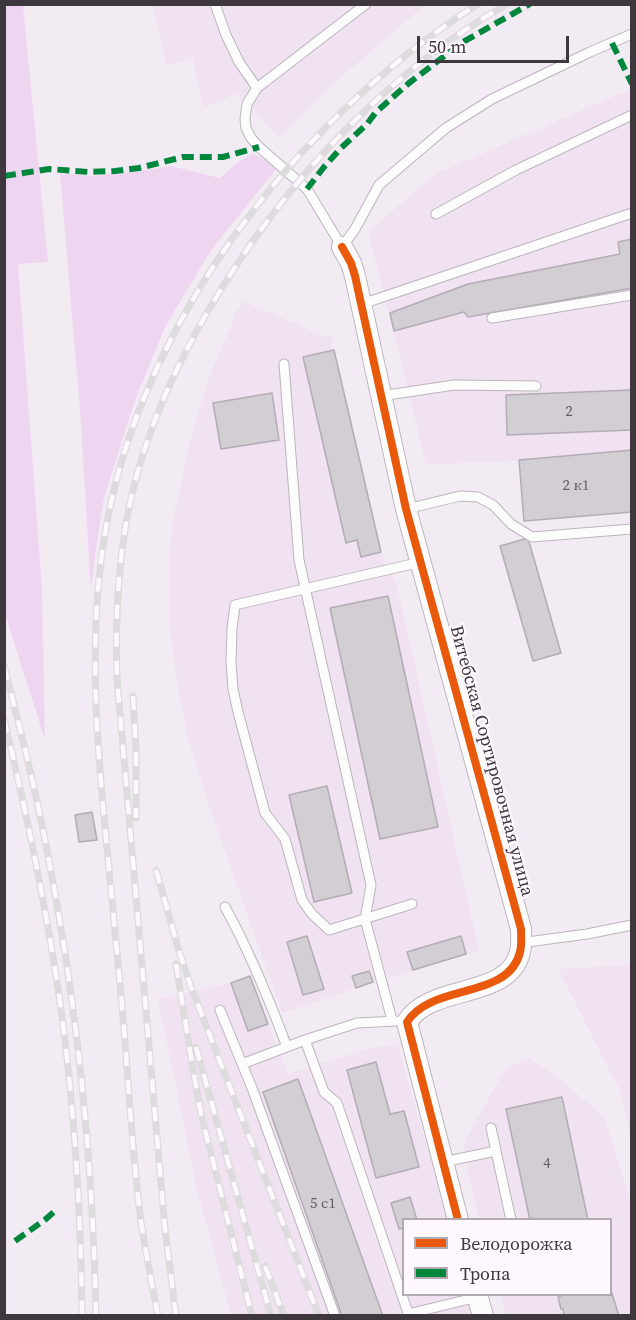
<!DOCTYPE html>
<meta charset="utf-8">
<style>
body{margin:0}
#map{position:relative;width:636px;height:1320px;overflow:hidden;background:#f3ebf4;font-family:"Source Serif 4",serif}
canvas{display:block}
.frame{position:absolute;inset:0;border:6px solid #3e383e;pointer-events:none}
.legend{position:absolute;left:402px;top:1218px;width:210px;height:78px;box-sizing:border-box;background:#fef7fe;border:2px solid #b1abb1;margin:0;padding:8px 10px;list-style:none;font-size:18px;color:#3e383e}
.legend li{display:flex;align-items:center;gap:12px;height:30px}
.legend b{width:30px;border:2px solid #b1abb1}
.scale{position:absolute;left:417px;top:36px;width:152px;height:27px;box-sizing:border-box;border:3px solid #3e383e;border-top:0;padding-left:8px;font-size:18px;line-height:21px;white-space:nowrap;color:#3e383e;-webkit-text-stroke:4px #fef7fe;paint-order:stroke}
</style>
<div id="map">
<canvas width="636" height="1320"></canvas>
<div class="frame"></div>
<ul class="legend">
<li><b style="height:8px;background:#e8590c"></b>Велодорожка</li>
<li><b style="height:8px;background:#00873e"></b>Тропа</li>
</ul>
<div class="scale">50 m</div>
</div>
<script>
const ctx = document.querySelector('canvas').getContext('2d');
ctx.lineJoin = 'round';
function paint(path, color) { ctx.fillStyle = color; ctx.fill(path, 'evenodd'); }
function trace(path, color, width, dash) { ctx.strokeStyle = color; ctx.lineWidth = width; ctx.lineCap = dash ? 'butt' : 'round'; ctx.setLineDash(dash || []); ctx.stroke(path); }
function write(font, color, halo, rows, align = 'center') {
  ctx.font = font + ' "Source Serif 4",serif'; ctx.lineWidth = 4.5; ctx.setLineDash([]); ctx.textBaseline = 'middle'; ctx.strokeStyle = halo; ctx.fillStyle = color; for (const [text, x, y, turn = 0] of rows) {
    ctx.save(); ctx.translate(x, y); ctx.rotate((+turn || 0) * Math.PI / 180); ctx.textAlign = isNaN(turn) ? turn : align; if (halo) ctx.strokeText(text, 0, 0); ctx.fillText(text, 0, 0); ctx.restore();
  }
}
paint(new Path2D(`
 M153 5H425L332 85 279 138 258 115 254 109 236 94 203 108 193 59 166 65Z
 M631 89V450L519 460 426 465 400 357 368 232 435 174Z
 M243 301 322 335 333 337 332 347 334 350 381 552 397 586 479 951 381 980 282 1013 209 806 187 735 176 678 170 629 169 556 174 512 180 490 189 444 208 380 236 313Z
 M631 965H632L631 1137 619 1089 558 969Z
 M250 976 288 1074 369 1048 398 1045 447 1219 404 1220V1294L467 1295 473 1315H231L196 1186 158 999 231 983Z
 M530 1058 565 1083 605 1118 631 1205V1315H506L501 1295 610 1294V1220L479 1219 463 1153 466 1139 505 1069Z`), '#f1e2f2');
paint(new Path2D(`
 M4 5H23L48 262 18 264 42 589 45 740 5 614Z
 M253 154 268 161 276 169 212 249 166 325 135 400 104 498 97 541 91 590 80 409 60 173 93 176 134 172 171 166 220 178 239 161Z`), '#eed6f0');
const building = new Path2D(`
 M632 239V288L468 317 464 312 394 331 390 313 468 284 620 254 618 242Z
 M334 350 381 552 361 557 357 540 346 543 303 357Z
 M632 390V430L507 435 506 395Z
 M272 393 279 440 221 449 213 403Z
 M632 450V512L524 521 519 460Z
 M528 538 561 653 533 661 500 546Z
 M388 596 438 827 380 839 330 608Z
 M327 786 352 893 314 902 289 795Z
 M92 812 97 840 79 842 75 815Z
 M307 936 324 989 303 995 287 942Z
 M461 936 466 954 413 970 407 952Z
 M369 971 373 982 356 988 352 976Z
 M250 976 268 1024 248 1031 231 983Z
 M376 1062 390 1114 404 1111 419 1167 376 1178 347 1070Z
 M298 1079 383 1316H342L263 1092Z
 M562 1097 588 1220H530L506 1109Z
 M410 1197 417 1220H404V1228L399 1229 391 1203Z
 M610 1287 619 1316H564L563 1309H561L558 1297 561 1296 560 1294H610Z`);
paint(building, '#d3cdd4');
trace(building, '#b3acb4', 1.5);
const lane = new Path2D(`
 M215 4 226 35 239 62 257 88
 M366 4 257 88 247 104 245 119 246 128 251 138 259 147 307 189 342 247 355 229 379 185 446 128 492 99 590 52 632 34
 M436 214 516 170 632 115
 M362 304 632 213
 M492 318 632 295
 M284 364 299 560 371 885 365 919 392 1020
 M381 396 454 385 536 386
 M406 509 460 496 478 497 493 505 511 524 532 537 632 529
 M412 904 329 930 312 914 302 900 285 839 265 813 238 712 233 689 231 662 232 629 235 605 421 562
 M225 907C250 952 269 999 287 1047
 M520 943 587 934 632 925
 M220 1010 252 1088 335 1316
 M305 1040 324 1092 337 1103 409 1316
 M242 1064 305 1040 357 1023 396 1021
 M491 1128 511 1220
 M443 1162 496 1151
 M408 1314 478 1297`);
const street = new Path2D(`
 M342 247 351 263 355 276 406 509 521 929C521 936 522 945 520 952 509 1000 431 983 407 1022L458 1220
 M477 1294 483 1316`);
trace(lane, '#bbb5bc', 11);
trace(street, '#bbb5bc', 22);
trace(lane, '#fdfcfd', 9);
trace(street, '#fdfcfd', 20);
const rail = new Path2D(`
 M4 666C21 731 37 795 49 861 78 1011 93 1163 96 1316
 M133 696 136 752V818
 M4 719C26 810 45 902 59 995 74 1101 81 1208 82 1316
 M156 870 179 951 191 987 319 1316
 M176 964 193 1069 201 1114 252 1316
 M196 1047 271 1316
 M265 1266 284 1316
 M158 1316C152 1285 146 1253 141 1222 134 1167 130 1111 126 1055 123 1014 119 973 115 932 104 806 85 679 102 553 131 333 293 121 478 4
 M176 1316 165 1229 117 679C115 616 118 555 132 494 150 418 184 348 225 283 296 170 391 71 507 4`);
trace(rail, '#dddbdd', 7);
trace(rail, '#fef7fe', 4.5, [14]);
trace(new Path2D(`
 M612 43 632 84
 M4 176 49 169 89 172 115 171 139 168 183 157H223L259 147
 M307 189 324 167 340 149 367 124 376 112 409 83 463 42 530 4
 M15 1241 46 1219 56 1210`), '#00873e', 6, [12, 6]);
trace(new Path2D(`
 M342 247 351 263 355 276 406 509 521 929C521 936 522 945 520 952 509 1000 431 983 407 1022L458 1220`), '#e8590c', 8);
write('15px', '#635d64', null, [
 ["2",569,412],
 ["2 к1",576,486],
 ["4",547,1164],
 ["5 с1",323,1204]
]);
write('18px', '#3e383e', '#fef7fe', [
 ["Витебская Сортировочная улица",491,761,75]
]);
</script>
